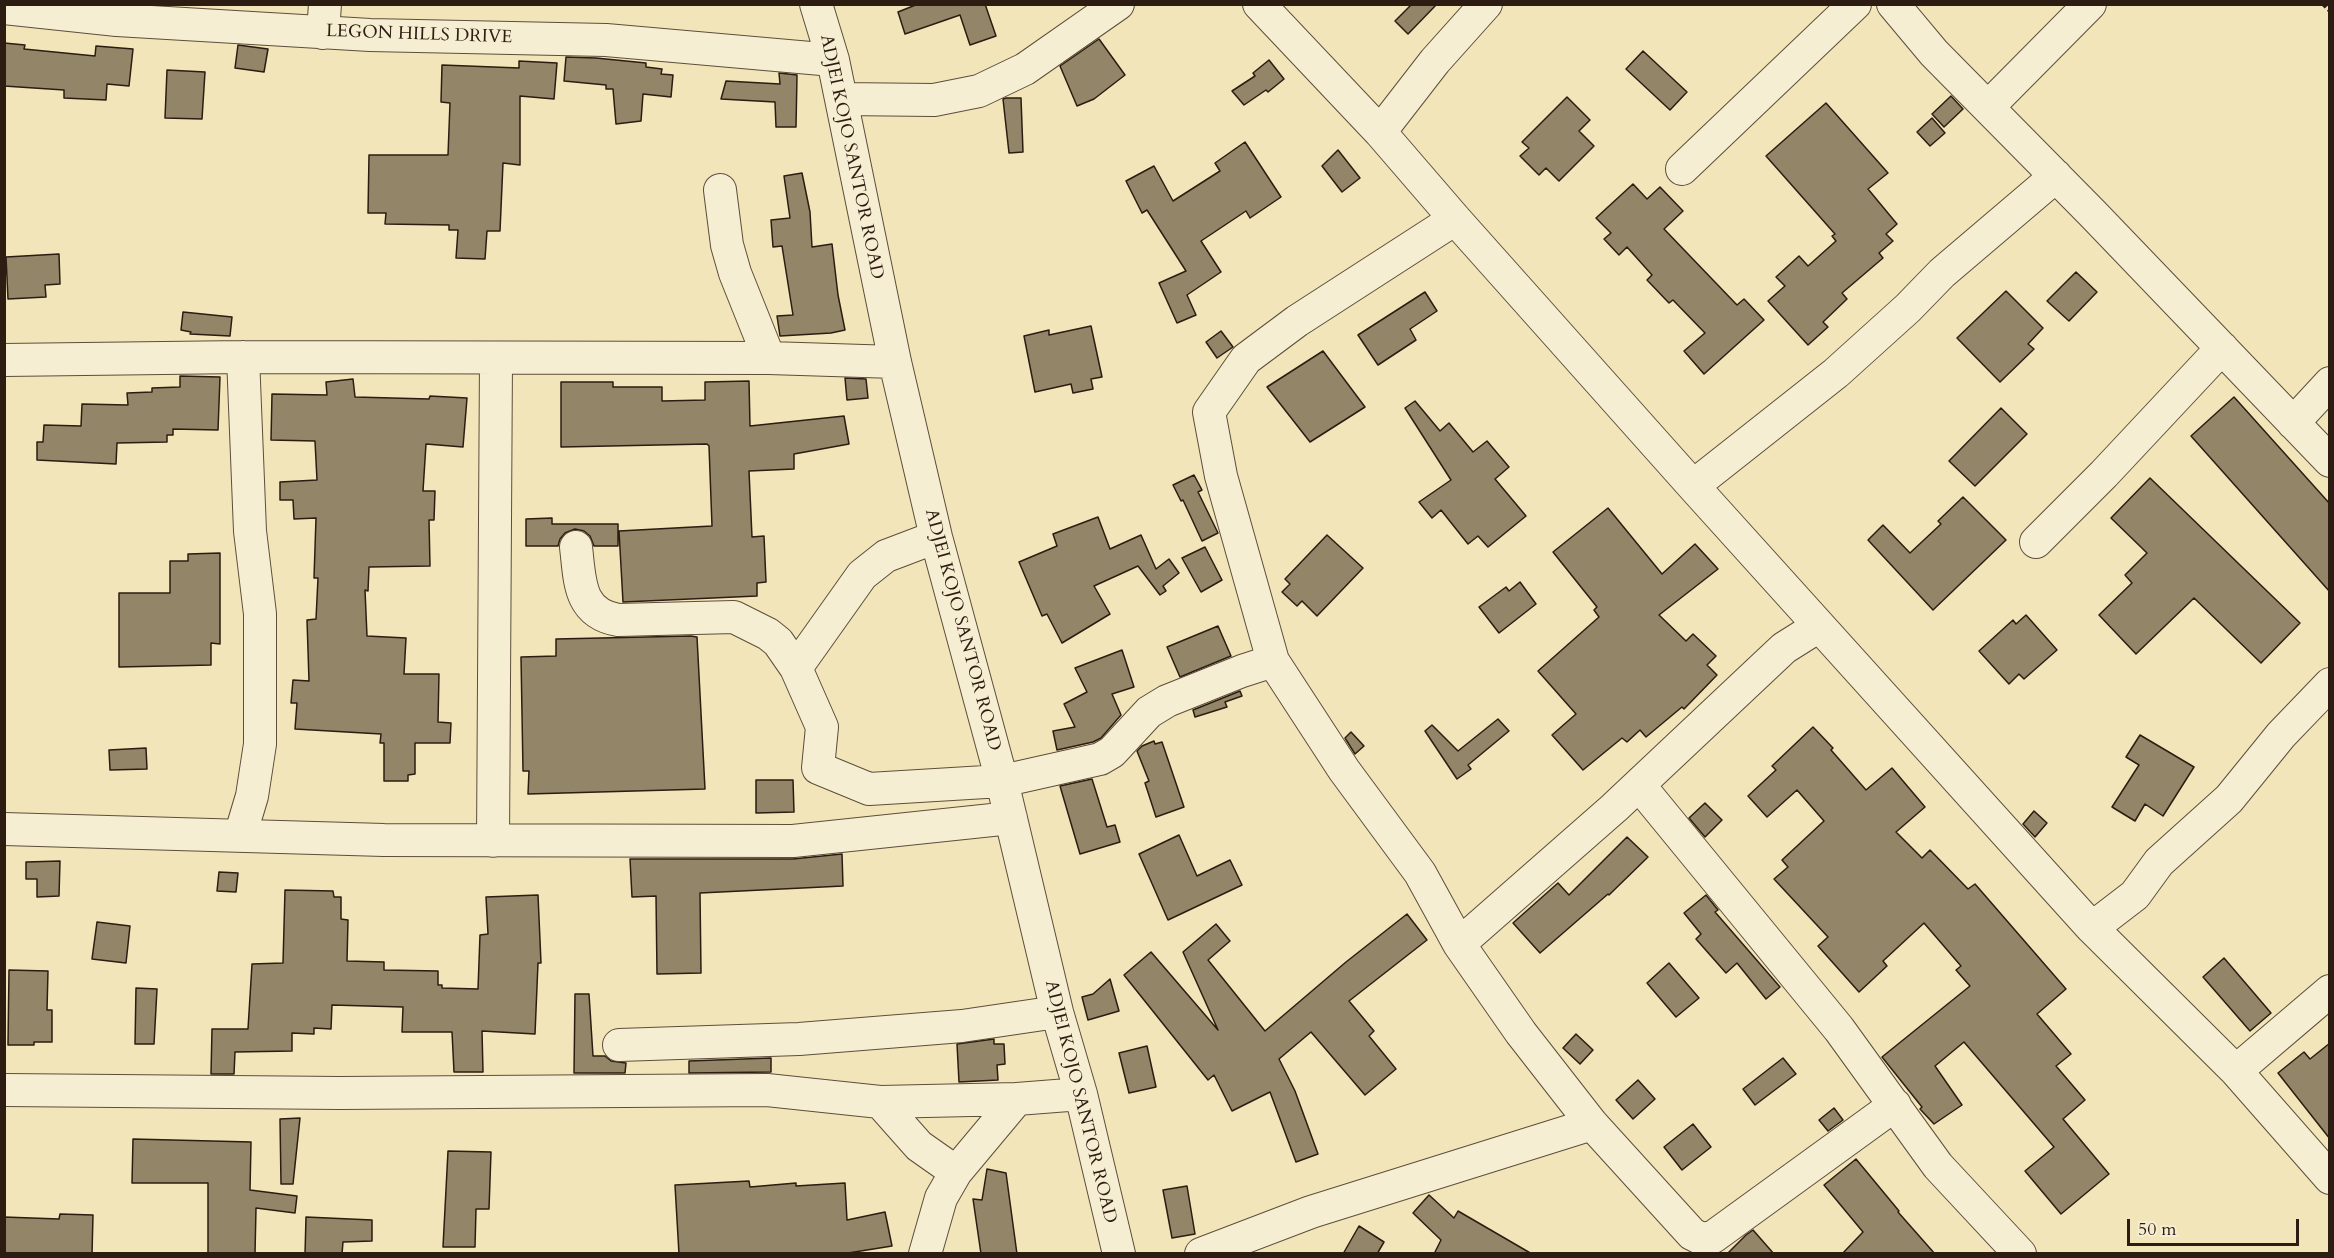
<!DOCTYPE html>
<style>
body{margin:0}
#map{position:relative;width:2334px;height:1258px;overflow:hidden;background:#f1e5b9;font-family:Cardo,serif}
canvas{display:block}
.frame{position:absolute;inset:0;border:6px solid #2c1c11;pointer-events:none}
.scale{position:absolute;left:2127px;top:1219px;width:172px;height:27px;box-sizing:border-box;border:3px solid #2c1c11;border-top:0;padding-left:8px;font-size:18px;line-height:21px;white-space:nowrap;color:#2c1c11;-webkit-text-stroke:4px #f6eed2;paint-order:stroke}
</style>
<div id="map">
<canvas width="2334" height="1258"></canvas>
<div class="frame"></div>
<div class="scale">50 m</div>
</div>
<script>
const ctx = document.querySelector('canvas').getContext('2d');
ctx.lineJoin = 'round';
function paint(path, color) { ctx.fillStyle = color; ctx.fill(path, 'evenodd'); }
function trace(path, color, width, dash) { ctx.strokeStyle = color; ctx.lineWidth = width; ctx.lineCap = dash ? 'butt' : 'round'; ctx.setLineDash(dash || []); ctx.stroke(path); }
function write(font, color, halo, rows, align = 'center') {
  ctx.font = font + ' Cardo,serif'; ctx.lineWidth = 4.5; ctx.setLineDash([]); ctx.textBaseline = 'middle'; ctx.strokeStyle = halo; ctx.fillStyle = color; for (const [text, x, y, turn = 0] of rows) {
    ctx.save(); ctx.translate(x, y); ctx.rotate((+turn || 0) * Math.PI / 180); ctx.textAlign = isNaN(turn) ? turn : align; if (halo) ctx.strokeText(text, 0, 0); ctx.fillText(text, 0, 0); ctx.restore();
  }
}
const building = new Path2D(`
 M918 4H985L996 36 970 45 960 15 905 34 898 12Z
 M1412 4H1437L1408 34 1395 21Z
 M1099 39 1125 75 1094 99 1077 106 1060 66Z
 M4 43 25 45 24 49 95 56 96 46 133 49 129 86 107 84 106 100 64 98V90L4 86Z
 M238 45 268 49 264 72 235 68Z
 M1643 51 1687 92 1670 110 1626 69Z
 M566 57 596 58 646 63V67L662 69 661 74 673 75 671 97 643 94 641 121 616 124 613 89H606V85L564 81Z
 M1269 60 1284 79 1268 92 1266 90 1244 105 1232 91 1255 76 1253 73Z
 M519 61 557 63 554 99 520 96V165L503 163 500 231H487L485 259 456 258 458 230H449V225L385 224 386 213H368L369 155H448L450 103 441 102 442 65 519 68Z
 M167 70 205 72 202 119 165 118Z
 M779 73 797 75 796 127H776L775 102 721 99 726 81 780 84Z
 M1951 96 1963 109 1944 127 1932 114Z
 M1567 97 1590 120 1579 131 1594 146 1559 181 1546 168 1539 175 1520 156 1529 148 1522 142Z
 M1006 98H1021L1023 152 1009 153 1003 99Z
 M1826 103 1888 173 1868 189 1897 224 1886 234 1893 241 1879 253 1883 258 1842 293 1847 299 1823 322 1828 327 1808 345 1768 301 1785 286 1776 277 1799 256 1808 266 1836 241 1832 236 1835 234 1766 156Z
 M1932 118 1945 133 1930 146 1917 132Z
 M1245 142 1281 197 1250 218 1246 211 1201 241 1221 272 1187 295 1196 315 1177 323 1159 283 1186 271 1147 210 1142 213 1126 181 1154 166 1173 201 1220 171 1215 163Z
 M1338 150 1360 178 1342 192 1322 166Z
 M802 173 810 212 812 247 832 244 838 295 845 330 831 333 780 336 777 316 793 315 782 246 773 247 771 220 790 218 784 176Z
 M1633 184 1647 199 1660 187 1683 211 1664 229 1737 305 1744 299 1764 320 1704 374 1684 351 1705 333 1673 300 1669 303 1647 280 1652 275 1627 247 1619 255 1604 239 1611 233 1596 218Z
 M59 254 60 284 45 285 46 297 8 299 6 257Z
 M2076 272 2097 292 2069 321 2047 301Z
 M2006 291 2043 328 2028 344 2034 349 2000 382 1957 338Z
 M1425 292 1437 311 1410 329 1416 340 1378 365 1358 335Z
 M183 312 232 317 230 336 190 334 191 332 181 330Z
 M1091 326 1102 377 1091 379 1093 389 1073 393 1071 384 1035 392 1024 336 1049 330V335Z
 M1221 331 1233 347 1217 358 1206 342Z
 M1323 351 1365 407 1310 442 1267 387Z
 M180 376 220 377 218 430 173 429V435H167V442L117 443 116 464 37 460V442H43L44 425 81 426 82 404 128 405 127 393 152 392V388L180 387Z
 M845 378 866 379 868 398 847 400Z
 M353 379 355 397 429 399 430 396 467 398 463 447 426 444 423 491H435L434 520H429L430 566 369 567 368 591 365 590 367 636 406 638 404 674H439L438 722 451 723 450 743H415V774L408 775V781H384V743H380L381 734 295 729 297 703H291L293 680 309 681 307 620 316 619 318 578H314L316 518 294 519 293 500H280V482L317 480 315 441 271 440 272 394 327 395 326 382Z
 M749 381 750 426 844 416 849 444 794 454V469L749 471 752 537 764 536 766 582 757 583V596L623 602 619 531 712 526 709 446 707 444 561 447V382H613V387H662V401L705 400V382Z
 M2234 397 2330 504V592L2191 436Z
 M1415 401 1440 431 1449 423 1473 452 1487 441 1509 467 1495 479 1526 516 1488 547 1478 536 1468 544 1441 510 1432 518 1419 502 1451 480 1405 408Z
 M2001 408 2027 434 1975 486 1949 461Z
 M1194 475 1202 490 1198 492 1218 533 1202 541 1183 500 1181 501 1173 485Z
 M2150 478 2300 623 2261 663 2194 598 2136 654 2099 615 2132 583 2125 575 2147 553 2111 518Z
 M1963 497 2006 540 1933 610 1868 540 1883 525 1910 553 1941 524 1938 521Z
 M1608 508 1662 574 1695 544 1718 569 1659 615 1686 641 1693 634 1716 656 1707 665 1717 675 1684 709 1682 707 1646 737 1640 730 1627 742 1622 738 1583 770 1552 735 1576 714 1538 671 1599 617 1594 610 1597 607 1553 552Z
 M1098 517 1110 549 1141 535 1156 569 1169 559 1179 573 1163 586 1166 591 1160 595 1138 566 1094 586 1110 614 1062 643 1047 614 1042 616 1019 562 1057 546 1053 534Z
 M552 518V524H618V546H594L590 536 584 531 575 529 565 533 560 539 558 546H526V519Z
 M1327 535 1363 568 1317 616 1302 601 1297 606 1282 592 1290 584 1285 579Z
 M1205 547 1222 580 1201 592 1182 558Z
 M220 553V644L211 643V665L119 667V593H170V561H188V554Z
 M1520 582 1536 604 1499 633 1479 607 1506 587 1509 591Z
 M2026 615 2057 650 2024 679 2019 674 2009 684 1979 651 2013 620 2016 624Z
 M1218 626 1231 656 1180 677 1167 647Z
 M691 636 697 637 705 789 528 794 529 771H523L521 657 556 656V639Z
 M1122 650 1134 687 1112 694 1121 715 1101 738 1093 742 1057 750 1053 731 1075 727 1064 704 1087 692 1075 668Z
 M1240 691 1242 696 1225 702 1227 707 1195 717 1193 710Z
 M1498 719 1509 731 1468 765 1471 769 1457 779 1425 731 1432 725 1458 751Z
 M1813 727 1833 748 1831 750 1866 790 1892 768 1925 807 1896 832 1922 858 1930 850 1968 889 1975 884 2066 989 2037 1014 2071 1054 2056 1066 2085 1100 2063 1119 2109 1174 2061 1214 2025 1171 2054 1147 1964 1042 1935 1066 1962 1105 1934 1124 1920 1109 1922 1107 1882 1057 1970 986 1956 970 1961 966 1924 923 1883 961 1887 966 1859 992 1818 946 1828 937 1774 879 1788 867 1782 860 1824 821 1797 790 1767 817 1748 796 1776 770 1772 766Z
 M1351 732 1364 746 1355 754 1345 738Z
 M2140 735 2194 767 2163 816 2145 804 2135 821 2112 807 2139 765 2126 757Z
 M1154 741 1155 744 1162 742 1184 807 1156 817 1145 783 1149 781 1137 751 1142 746Z
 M146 748 147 769 110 770 109 750Z
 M1092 779 1107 827 1115 825 1120 842 1080 854 1060 786Z
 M756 780H793L794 812 756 813Z
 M1705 803 1722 820 1705 837 1689 818Z
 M2034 811 2047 823 2035 837 2023 824Z
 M1179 835 1197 876 1230 860 1242 885 1168 920 1139 854Z
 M1627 837 1648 857 1609 895 1608 894 1540 953 1513 923 1558 883 1569 895Z
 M842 854 843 886 700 893 701 973 657 974 656 896 632 897 630 859H793Z
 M60 861 59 896 37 897V879H26V862Z
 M219 872 238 873 236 892 217 891Z
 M285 890 333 891 334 897H341V919L348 920 347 961 384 962V970L438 971V985H442V988L478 989 480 935 488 934 486 897 538 895 541 963H538L535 1034 482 1031 483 1072H454L452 1032H402L403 1007 332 1005 331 1029 314 1028V1034L292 1033V1051L235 1052 234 1074H211L212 1029H248L252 964 283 963Z
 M1706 895 1718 910 1715 912 1780 987 1766 999 1737 963 1726 973 1696 939 1701 934 1684 913Z
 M1407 914 1427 940 1349 1001 1374 1031 1369 1036 1396 1069 1365 1095 1311 1032 1279 1059 1295 1091 1318 1154 1296 1162 1270 1092 1232 1111 1214 1075 1208 1080 1124 975 1151 952 1218 1030 1183 952 1216 924 1230 941 1208 960 1265 1031 1346 962Z
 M97 922 130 926 126 963 92 959Z
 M2224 958 2271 1013 2250 1031 2203 977Z
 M1669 963 1699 998 1676 1017 1647 983Z
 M9 970 48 971 47 1010H52V1042H34V1045H8Z
 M1110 979 1119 1011 1088 1020 1082 997 1093 994Z
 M136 988 157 989 154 1044H135Z
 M575 994H589L593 1056H605L611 1061 626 1063 625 1073H574Z
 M1576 1034 1593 1050 1580 1064 1563 1048Z
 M994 1039V1044H1004L1005 1064 997 1065 998 1080 959 1082 957 1044Z
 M2330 1043V1139L2278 1073 2304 1052 2310 1059Z
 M1147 1046 1156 1087 1129 1093 1119 1053Z
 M771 1058V1072L689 1073V1061Z
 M1783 1058 1796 1074 1755 1105 1743 1089Z
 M1638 1080 1655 1099 1633 1119 1616 1100Z
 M1834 1108 1843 1120 1828 1131 1819 1120Z
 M300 1118 293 1184H281L280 1119Z
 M1693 1124 1711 1147 1682 1170 1664 1147Z
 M133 1139 251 1142 250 1190 297 1196 295 1213 256 1208 255 1254 208 1253V1183H132Z
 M448 1151 491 1152 489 1209H476L475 1247H443Z
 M1856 1159 1899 1211 1898 1212 1935 1254H1842L1863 1232 1824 1185Z
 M987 1169 1006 1173 1017 1254H981L973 1199 982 1200Z
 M749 1181 750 1187 796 1183V1186L845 1183 847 1220 885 1212 892 1246 842 1254H679L675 1185Z
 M1187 1186 1195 1234 1172 1238 1163 1190Z
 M1429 1195 1454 1218 1458 1211 1532 1254H1434L1441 1240 1413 1213Z
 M60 1214 93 1215 92 1254H4V1217L59 1219Z
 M306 1217 372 1220V1241L343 1242 342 1254H305Z
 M1359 1226 1384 1242 1377 1254H1343Z
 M1753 1230 1774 1254H1727L1746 1235Z`);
paint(building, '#928568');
trace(building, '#2c1c11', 1.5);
const minor = new Path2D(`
 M816 4 833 60 895 362 936 537 1002 781 1057 1012 1081 1094 1119 1254
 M1259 4 1380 132 1455 219 1693 486 2092 928 2236 1071 2330 1178
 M1893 4 1934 53 2093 214 2330 461
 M4 8 117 20 370 35 606 40 833 60
 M323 33 325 4
 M841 99 934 100 979 91 1025 69 1118 4
 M1988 107 2090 4
 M1380 132 1435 61 1486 4
 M1682 169 1855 4
 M720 190 727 245 735 273 769 358
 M4 360 243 357 769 358 895 362
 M2293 423 2330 383
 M1693 486 1836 373 1908 308 1942 273 2056 176
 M2036 542 2104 474 2222 348
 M576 547C580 580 578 613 618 620L734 617 768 634 778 642 796 668 822 727 818 768 869 789 1002 781 1100 759 1112 752 1149 712 1167 701 1242 671 1273 661 1344 770 1420 873 1459 944 1521 1033 1592 1124 1692 1234 1702 1239 1713 1237 1895 1105
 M1273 661 1221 476 1209 412 1246 359 1297 321 1455 219
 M796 668 862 575 886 556 936 537
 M1639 785 1839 1029 1938 1166 2020 1254
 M4 829 384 840 793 841 1011 818
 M240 836 252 796 260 744V614L250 531 243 357
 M493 841 496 359
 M2092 928 2135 895 2159 862 2229 799 2281 735 2330 684
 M1459 944 1614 808 1784 648 1819 626
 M619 1045 799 1039 962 1026 1057 1012
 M2236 1071 2330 991
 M4 1090 340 1093 767 1090 880 1102 1017 1099 1081 1094
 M880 1102 919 1146 956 1172 941 1198 925 1254
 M956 1172 1017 1099
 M1201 1254 1311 1212 1592 1124`);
trace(minor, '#5d4e3b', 34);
trace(new Path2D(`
 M2323 4 2330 11`), '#2c1c11', 4, [4.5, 3]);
trace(minor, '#f6eed2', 32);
write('18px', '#2c1c11', '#f6eed2', [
 ["LEGON HILLS DRIVE",419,35,2],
 ["ADJEI KOJO SANTOR ROAD",851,157,78],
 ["ADJEI KOJO SANTOR ROAD",962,630,75],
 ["ADJEI KOJO SANTOR ROAD",1080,1102,76]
]);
</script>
